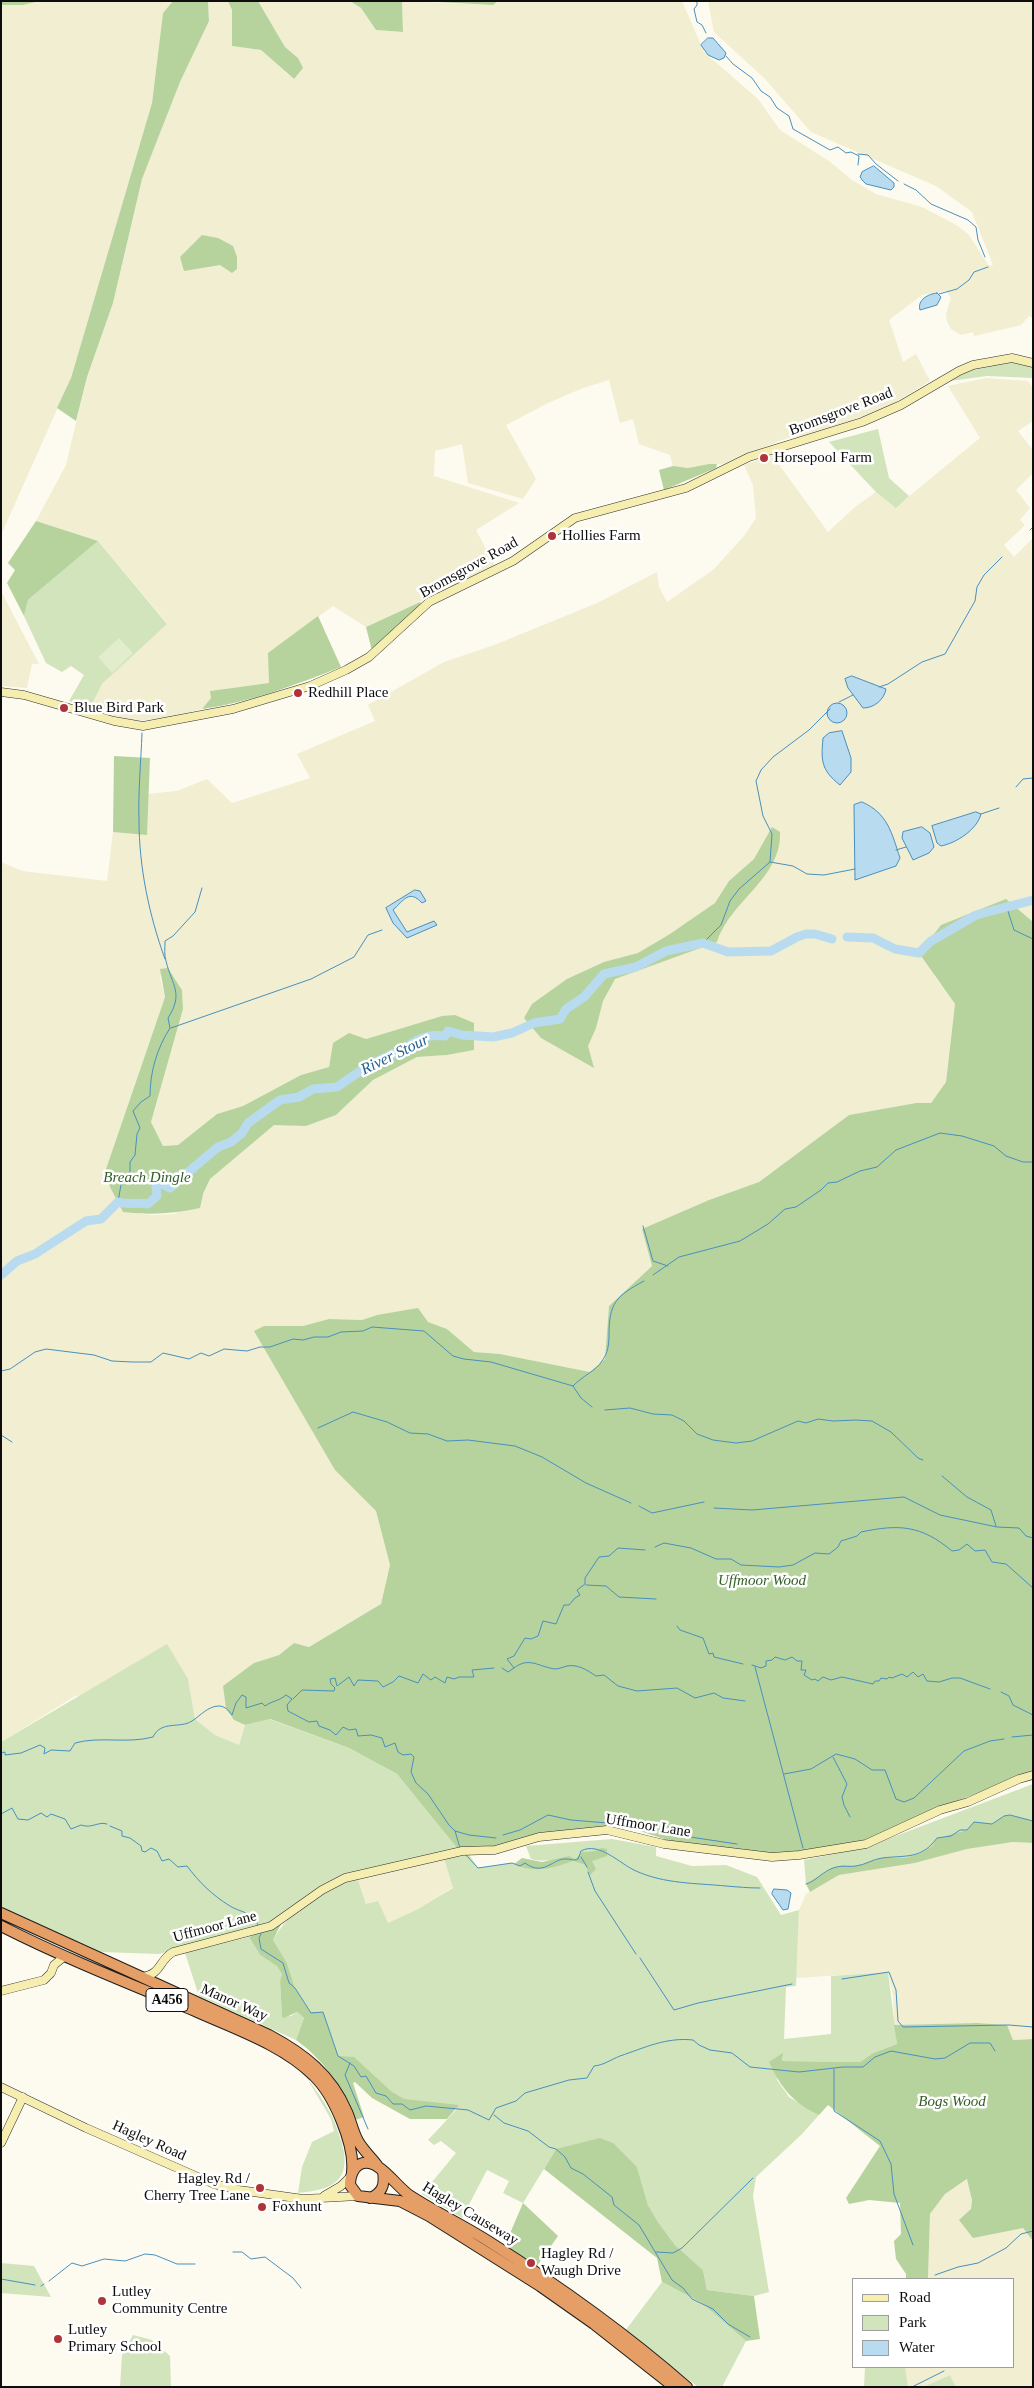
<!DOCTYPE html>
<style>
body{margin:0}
#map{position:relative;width:1034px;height:2388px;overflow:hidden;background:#fdfaef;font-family:Georgia,serif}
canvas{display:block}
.frame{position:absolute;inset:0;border:2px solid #0d0d0d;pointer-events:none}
.legend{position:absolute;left:852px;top:2278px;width:162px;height:90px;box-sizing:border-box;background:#fff;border:1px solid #9e9e9e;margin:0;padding:6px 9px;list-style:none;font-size:15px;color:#0d0d0d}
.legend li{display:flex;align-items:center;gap:10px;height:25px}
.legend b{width:25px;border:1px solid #9e9e9e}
</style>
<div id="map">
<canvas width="1034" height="2388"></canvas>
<div class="frame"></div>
<ul class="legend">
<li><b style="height:6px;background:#f6eeb1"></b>Road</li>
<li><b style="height:14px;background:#d1e4bc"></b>Park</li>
<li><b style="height:14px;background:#b9dbf0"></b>Water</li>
</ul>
</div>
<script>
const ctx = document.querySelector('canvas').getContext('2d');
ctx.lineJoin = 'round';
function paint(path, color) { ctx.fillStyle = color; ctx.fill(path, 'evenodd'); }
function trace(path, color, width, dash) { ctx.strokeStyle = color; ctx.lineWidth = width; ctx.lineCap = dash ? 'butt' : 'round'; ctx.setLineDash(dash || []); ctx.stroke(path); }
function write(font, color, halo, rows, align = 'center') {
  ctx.font = font + ' Georgia,serif'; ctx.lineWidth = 5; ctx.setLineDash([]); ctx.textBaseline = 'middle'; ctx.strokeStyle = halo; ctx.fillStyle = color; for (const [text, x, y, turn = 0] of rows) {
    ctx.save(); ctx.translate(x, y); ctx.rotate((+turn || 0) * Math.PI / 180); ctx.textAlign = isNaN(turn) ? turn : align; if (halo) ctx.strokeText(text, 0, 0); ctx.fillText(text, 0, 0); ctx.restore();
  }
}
paint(new Path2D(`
 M40 1H173L163 13 152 103 71 378 1 535V5H23Z
 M208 1H228L232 10V46L261 50 293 79 298 58 285 47 258 1H350L361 8 376 30 403 32 402 1 492 5 498 1H682L704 52 758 99 780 130 829 161 852 180 876 194 922 207 958 226 969 235 989 266 993 265 972 212 936 186 811 132 765 79 714 32 708 1H1033V318L1029 316 1021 325 974 336 973 332 961 335 951 329 947 321 946 314 951 298 946 291 922 295 889 320 903 362 916 354 930 381 888 407 813 435 787 438 723 464H709L688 468 673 466 670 455 639 444 633 419 620 423 609 380 583 388 548 403 506 425 536 479 523 499 468 483 462 444 435 451 434 476 519 503 476 530 495 566 366 627 333 606 269 653V683L211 691V698L202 709 163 719 129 721 90 708 102 684 167 623 99 542 36 521 66 465 87 377 113 303 142 179 180 82 209 21Z
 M986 378 1028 381 1033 388V421L1018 431 1033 450V473L1016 490 1030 508 1020 520 1025 525 1004 545 1014 557 1033 538V922L934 975 955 1004 946 1082 931 1103H916L849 1115 759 1182 709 1200 642 1229 652 1266 609 1306 605 1359 590 1372 500 1354 474 1352 447 1329 428 1322 377 1315 362 1320 329 1319 303 1326 335 1470 376 1511 390 1565 381 1604 309 1647 294 1643 279 1655 254 1663 234 1720 245 1725 239 1745 215 1735 195 1719 188 1679 75 1696 1 1742V862L22 871 107 881 113 832 147 834V794L177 791 207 779 232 803 310 778 297 754 375 721 368 705 444 662 497 644 597 603 657 572 659 587 667 602 713 570 744 536 756 518 753 485 744 465 772 455 828 532 855 507 876 492 896 507 980 438 948 386ZM168 968 182 989 183 1009 151 1122 163 1146 178 1145 217 1114 243 1106 301 1075 329 1067 333 1043 366 1039 442 1016 474 1050 447 1055 417 1057 373 1080 336 1115 306 1126 274 1124 210 1179 203 1194 175 1214 152 1215 123 1212 106 1169 165 997 160 977Z
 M2 593 39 664H32L27 688 1 686Z
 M1013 1842 1033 1843V2039L1013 2040 1007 2025 977 2023 894 2025 893 1996 888 1972 796 1978 799 1910 806 1894 839 1875 915 1863 967 1849Z
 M444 1858 453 1887 416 1910 388 1923 366 1904 357 1877Z
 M968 2179 972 2200 971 2209 1023 2228 1033 2241V2387H956L950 2375 923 2387H908L904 2367H1013V2279H928L930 2214 945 2194Z`), '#f1eed2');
paint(new Path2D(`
 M1014 361 1033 365V378L987 376 950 381 974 367Z
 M878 429 889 478 909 496 896 508 876 492 829 442Z
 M98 541 167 624 102 684 90 708 69 701 84 675 71 666 62 672 46 663 24 616 28 600Z
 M167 1644 188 1679 195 1719 215 1735 239 1745 245 1725 269 1719 349 1748 397 1774 457 1848 343 1876 274 1921 260 1928 209 1939 159 1954 101 1952 1 1907V1742Z
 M1033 1784V1821L1010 1815 1004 1816 992 1824 974 1822 967 1830 937 1838 932 1846 921 1853 905 1858H881L855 1866 842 1865 832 1868 806 1884 804 1860 864 1848Z
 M612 1839 656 1847V1856L692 1866 726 1865 757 1877 781 1915 799 1910 796 1986 786 1987 784 2039 831 2034V1976L888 1972 897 2044 873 2053 860 2062 782 2061 783 2054 777 2080 789 2097 819 2115 802 2134 756 2177 753 2196 769 2292 754 2296 707 2290 703 2270 675 2245 658 2222 648 2205 637 2167 556 2149 523 2203 503 2193 509 2181 487 2170 462 2218 422 2194 456 2153 441 2141 434 2145 428 2140 457 2109 410 2110 338 2056 323 2012 310 2013 295 1988 287 1963 273 1940C289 1911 325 1887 357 1877L366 1904 378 1901 388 1923 416 1910 453 1888 444 1858 468 1853 478 1868 512 1863 517 1865 573 1861 585 1865 592 1861 601 1848 595 1851 582 1852 575 1859C560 1858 545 1863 531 1859L526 1846Z
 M249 1937 260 1955 278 1966 282 1974 280 1981 282 2017 291 2016 297 2012 304 2018 296 2040 199 1996 185 1953Z
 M308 2080C325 2101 335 2118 342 2144 352 2181 332 2190 298 2193L302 2167 312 2142 334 2131 331 2119Z
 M1 2263 34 2266 51 2297 1 2293Z
 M662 2282 702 2303 746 2341 722 2387H698L625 2331Z
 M133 2335 152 2340 170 2356 171 2387H120L122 2355Z
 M865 2367H905L908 2387H864Z
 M950 2375 956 2387H923Z`), '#d1e4bc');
paint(new Path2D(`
 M1 1H40L23 5H1Z
 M173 1H208L209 21 180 82 142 179 113 303 87 377 76 421 57 408 71 378 152 103 163 13Z
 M228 1H258L285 47 298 58 303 68 294 79 261 50 232 46V10Z
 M350 1H402L403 32 376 30 361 8Z
 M418 1H498L493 5Z
 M202 235 218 238 233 246 237 257V269L232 273 220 265 184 271 180 257Z
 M709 464H717L716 468 664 490 659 470 673 466 688 468Z
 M36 521 98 541 28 600 24 616 7 583 15 570 8 563Z
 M420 602 422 605 372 651 366 627Z
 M318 616 341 667C295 685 251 702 202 709L211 698 210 691 269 683 268 653Z
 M114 756 150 758 147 835 113 832Z
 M772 827 780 832C782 878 730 901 717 942L615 979 603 1001 596 1028 588 1046 594 1068 541 1038 524 1018 532 1004 567 979 604 962 638 953 670 934 715 903 729 881 754 859Z
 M1006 899 1033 922V1772L1016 1776 978 1793 924 1813 864 1841 801 1853 756 1854 676 1843 619 1824 531 1836 484 1849 457 1848 397 1774 349 1748 270 1719 245 1725 234 1720 226 1708 223 1686 254 1663 279 1655 294 1643 309 1647 381 1604 390 1565 376 1511 335 1470 254 1331 264 1326H303L329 1319 362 1320 377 1315 418 1308 428 1322 447 1329 474 1352 500 1354 590 1372 605 1359 609 1306 652 1266 642 1229 709 1200 759 1182 849 1115 916 1103H931L946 1082 955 1004 919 953 941 925Z
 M168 968 182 990 183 1009 151 1122 163 1146 178 1145 217 1114 243 1106 301 1075 329 1067 333 1043 349 1033 366 1039 442 1016 455 1015 474 1023V1050L447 1055 417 1057 373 1080 336 1115 306 1126 274 1125 210 1179 203 1194 200 1208C173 1214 150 1215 123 1212L110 1187 106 1169 165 997 160 969Z
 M1010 1815 1033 1821V1843L1013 1842 967 1849 915 1863 839 1875 810 1892 806 1884 832 1868 842 1865 855 1866 881 1858H905L921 1853 932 1846 937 1838 967 1830 974 1822 992 1824 1004 1816Z
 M601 1848 607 1849V1856L592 1861 596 1869 590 1875 585 1865 573 1861C554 1868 534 1874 514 1864L522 1858 542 1862 569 1856 575 1859 582 1852 595 1851Z
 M281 1924 273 1940 287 1963 295 1988 310 2012H323L338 2056 354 2057 392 2092 404 2099 459 2105 447 2119H410L372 2098 355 2082 353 2083 364 2117 355 2120C342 2087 325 2061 296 2040L304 2018 297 2012 284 2018 282 2017 280 1981 282 1974 277 1966 260 1955 249 1937Z
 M977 2023 1007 2025 1013 2040 1033 2039V2241L1023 2228 973 2238 959 2220 971 2209 972 2200 967 2179 945 2194 930 2214 928 2279H906V2274L896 2259 894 2241 901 2234 900 2203 869 2200 849 2204 846 2198 880 2146 828 2105 819 2115C793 2103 781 2088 769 2062L783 2053 782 2061 860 2062 873 2053 897 2044 894 2025Z
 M600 2138 613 2143 637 2167 648 2205 658 2222 675 2245 703 2270 707 2290 754 2296 760 2339 746 2341 702 2303 662 2282 657 2258 544 2169 556 2149Z
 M523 2203 558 2236 537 2266 505 2245Z`), '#b6d39d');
paint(new Path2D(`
 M119 638 133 653 112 673 98 657Z`), '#e2edcd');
const water = new Path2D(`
 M708 38H713L726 53 724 58 719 60 708 55 701 45Z
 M874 166 894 183V187L891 190 866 184 863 181 860 177 862 172Z
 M937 293 941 297 937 305 920 310C917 300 928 294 937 293Z
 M852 676 886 689C884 700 874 708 863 708L848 688 845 679Z
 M827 713a10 10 0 1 1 20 0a10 10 0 1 1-20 0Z
 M842 731 851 758V772L840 785C821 770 821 761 823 738L829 733Z
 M862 802C888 813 892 834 900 858L896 866 855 880 854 805Z
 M976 812 981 814C977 830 956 843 941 846L937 843 932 826Z
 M922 827 930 833 934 847 929 853 913 860 902 838 903 832Z
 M415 890 420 891 426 901 422 903C409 889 404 900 393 910L407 932 434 921 437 925 407 938 393 923 386 908Z
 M774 1889 787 1890 791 1893 788 1909 783 1910 772 1894Z`);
paint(water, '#b9dbf0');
trace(water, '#4890bf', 1);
trace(new Path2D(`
 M697 1V5L694 9 697 22 702 25 706 33
 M726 56 733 64 752 78 761 91 770 97 777 108 789 116 793 129 830 150 838 147 846 153 851 152 859 156 858 165
 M858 154 868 155 876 164 898 181
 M904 184 916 190 931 204 968 220 976 227 978 240 985 257
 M939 294 957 289 969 280 974 272 988 267
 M1030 530 1033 527
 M879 687 888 684 922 662 945 654 975 601 977 587 984 575 1002 557
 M839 702 853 695
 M142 733C141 762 138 791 139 820 139 867 149 915 165 959
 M1016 787 1023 779 1033 778
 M981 814 999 808
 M896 850 906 847
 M770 862 793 866 807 874 824 875 855 869
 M1007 908 1014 930 1033 939
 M703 943 721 925 730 901 739 889 770 862 772 834 763 816 756 781 761 770 773 757 809 730 830 709
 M171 1028 311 979 354 957 368 935 382 930
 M118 1202 122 1179 130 1172V1162L135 1155 137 1134 140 1128 133 1111 141 1102 150 1096C150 1072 157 1048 170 1028L168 1018C184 993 172 986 166 961 164 955 165 948 165 941L173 936 195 912 202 888
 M643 1226 653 1261 668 1266
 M653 1275 679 1257 740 1241 768 1224 785 1209 796 1207 821 1190 828 1183 837 1182 860 1171 877 1167 896 1150 940 1133 962 1136 994 1146 1006 1156 1023 1162H1033
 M1 1371 10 1369 35 1352 46 1349 94 1355 112 1361 132 1362H151L163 1353 189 1359 201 1353 209 1356 224 1349 247 1351 260 1347H270L293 1339 303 1340 314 1337H328L341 1332 363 1331 372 1327 424 1331 453 1356 464 1359 491 1362 573 1386 581 1398 592 1407
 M573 1386C581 1377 597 1370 602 1361 608 1353 609 1344 609 1335 609 1303 616 1296 644 1281
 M605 1410 630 1408 653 1414 672 1415 684 1421 697 1434 713 1440 736 1443 752 1441 798 1421 806 1423 818 1419 833 1421 856 1420 872 1421 891 1432 918 1458 923 1460
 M318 1428 353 1412 387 1422 410 1433 428 1434 447 1441 468 1440 515 1446 542 1457 586 1483 631 1503
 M1 1435 12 1442
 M942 1476 967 1497 991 1510 996 1526
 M639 1506 652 1513 704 1502
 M714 1508 752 1510 904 1497 940 1515 997 1527 1019 1528 1026 1536 1033 1538
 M655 1547 664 1543 691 1548 716 1559H731L741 1565 779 1567 793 1565 815 1553 829 1554 838 1547 841 1541 857 1536 861 1532C899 1524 921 1525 952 1551L959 1550 967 1544 975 1551 985 1550 992 1562 1006 1564 1033 1588
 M586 1585 606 1586 619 1597 656 1599
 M677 1626 680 1630 703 1638 709 1654 713 1653 714 1657 743 1664
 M752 1665 761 1668 766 1666V1661L772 1660 775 1657 785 1660 792 1657 797 1661H802L801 1670H806L804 1675 812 1680 815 1679 818 1681 823 1677 831 1680 842 1677 873 1684 875 1681H879L881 1678 887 1679 889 1677 892 1678 902 1674 907 1677 913 1672 918 1677 923 1674 927 1681 939 1682 952 1678H960L990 1689
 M755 1667 803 1848
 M502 1668 508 1672 514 1668 507 1659 514 1656 525 1638 531 1639 538 1636 543 1621 556 1624 564 1605H569L575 1598 580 1595 577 1590 585 1584V1578L599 1557 609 1556 618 1548 645 1550
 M514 1668C529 1656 539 1667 555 1669 559 1669 563 1667 567 1666 578 1664 587 1670 596 1676L604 1675 618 1686 637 1691 677 1688 695 1698 714 1693 723 1698 745 1701
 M1001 1692 1009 1696 1013 1705 1033 1715
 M293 1699 302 1690 334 1691 335 1688 331 1684 330 1679 335 1678 337 1686 349 1677 354 1686 358 1680 378 1681 383 1687 393 1682 399 1676 418 1683 423 1674 431 1680 435 1677 445 1683 447 1677 454 1679 459 1677H474L472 1670 494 1668
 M1012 1737 1033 1735
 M1 1753 5 1752V1755L21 1753 40 1745 45 1748 44 1754 51 1750 70 1751 75 1743C100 1736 127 1744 153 1737 161 1720 180 1729 192 1721 200 1716 208 1706 219 1706 225 1706 229 1711 232 1715L236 1703 242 1695 246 1697V1708L262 1703 265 1706C272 1701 279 1701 286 1695L292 1699 287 1705 288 1711 309 1722 317 1721 319 1726 330 1730 336 1735 343 1727 349 1730 356 1729 358 1736 371 1735 382 1738 385 1747 395 1743 398 1752 403 1755 411 1754 414 1757 411 1772 416 1783 428 1794 449 1825 455 1831 469 1835 496 1838
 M833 1757 847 1784 842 1797 844 1805 850 1817
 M784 1774 811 1769 836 1754 855 1759 872 1770H885L896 1799 904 1802 914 1798 964 1751 990 1741 1004 1739
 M1 1814 12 1808 18 1819 28 1820 41 1813 47 1817 51 1814 65 1819 71 1829 81 1825C92 1829 98 1821 107 1824
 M110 1826 122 1831V1836L130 1838 141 1846 142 1851 145 1852 151 1848 157 1851 162 1861 169 1859 178 1867 187 1866C199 1882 212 1895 230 1906 239 1912 254 1912 258 1925
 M455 1831 460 1848
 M503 1835 520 1830 548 1815 571 1820 644 1826 663 1833 737 1844
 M465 1854 478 1868 512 1863 520 1866 525 1863C544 1877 553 1858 566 1859 572 1859 573 1861 578 1859L581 1851C599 1841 620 1864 636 1871 665 1884 695 1883 726 1886 738 1887 749 1888 760 1888
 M581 1857 587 1867
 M588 1872 595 1891 636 1954
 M806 1884C816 1881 822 1872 833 1868 841 1865 848 1867 856 1866 865 1865 873 1859 882 1858 905 1855 921 1860 937 1838L951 1836 960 1830H967L974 1822 992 1824 1004 1816 1010 1815 1033 1821
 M261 1934 259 1938 261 1949 283 1963 289 1983 295 1988 311 2013 323 2012 338 2056 354 2066 361 2077 366 2076 376 2093 386 2096 393 2104H402L410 2110 426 2106 458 2109 468 2110 489 2120 496 2108 516 2101 525 2093 569 2080 587 2078 594 2066C604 2065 610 2060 620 2056 644 2048 666 2037 693 2040L699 2045 710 2050 732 2053 750 2067 799 2072 843 2067H863L875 2057 891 2051 935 2059 945 2058 970 2043H990L995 2051
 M640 1958 674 2010 698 2003 792 1984
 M842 1979 889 1972 896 1990 898 2021 903 2027 1009 2025 1033 2027
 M350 2063 345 2075 368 2129
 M834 2069V2111L880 2141 891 2164 894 2194 913 2245
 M494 2115 504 2123 528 2131 549 2147 556 2149 565 2157 571 2168 583 2174 612 2197 614 2205 639 2225 672 2280 683 2288 692 2299 713 2309 728 2324 750 2337
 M233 2252H242L251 2259 265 2257 293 2278 301 2288
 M656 2252 673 2253 682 2248 753 2178
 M935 2275 958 2267 978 2263 1006 2248 1021 2234 1033 2231
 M1 2279 35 2285
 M49 2281 72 2263 82 2266 104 2259 125 2261 145 2254 155 2255 177 2264H195
 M41 2286 44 2284
 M912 2387 944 2371`), '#4890bf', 1);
trace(new Path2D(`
 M847 937 873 938 895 949 919 953 931 941 976 915 1033 900
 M1 1275 17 1261 35 1254 86 1221 101 1219 118 1202C128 1205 138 1202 148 1204L157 1196 156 1186 160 1183 170 1188 174 1185 177 1176 185 1175 218 1147 231 1142 242 1133 248 1123 280 1100 299 1097 313 1089 337 1087 369 1065 394 1053 401 1054C412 1040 427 1034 445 1036L448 1031 462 1035 493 1037 512 1033 534 1023 560 1019 566 1009 584 997 604 974 636 967 666 951 703 943 728 952 771 951 797 937 806 934H815L832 939`), '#b9dbf0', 9);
const secondary = new Path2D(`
 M1 692 24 695 114 721 143 726 233 709 310 686 346 670 369 657 429 602 513 561 575 518 686 488 749 457 862 422 901 405 959 371 973 365 1012 358 1033 363
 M142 1977C162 1974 158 1961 173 1952L271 1926 322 1890 345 1878 462 1851 495 1850 539 1837 607 1830 664 1844 772 1857 799 1855 866 1844 940 1810 968 1802 1019 1779 1033 1775
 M1 1991 44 1980 51 1973 54 1965 65 1956
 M1 2087 86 2128 214 2184 239 2190 303 2199 358 2196
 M1 2143 23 2097
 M324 2196 341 2186 350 2177`);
const highway = new Path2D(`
 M1 1913 269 2035C304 2054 331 2074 347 2112 351 2121 353 2132 358 2141 363 2150 371 2157 377 2165
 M1 1926C64 1958 130 1984 195 2011 235 2029 283 2045 314 2076 334 2095 355 2145 352 2172
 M370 2198C383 2193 385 2184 383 2172
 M674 2387 594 2324 540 2286 429 2216 400 2201 358 2196 350 2185C350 2175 355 2161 369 2163 381 2164 398 2187 409 2195 435 2212 463 2225 488 2241 558 2285 625 2333 687 2387`);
trace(secondary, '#2f2f2f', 9);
trace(highway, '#1e1e1e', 12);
trace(secondary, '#f6eeb1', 8);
trace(highway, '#e59f66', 10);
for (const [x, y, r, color] of [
 [764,458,5,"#af343a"],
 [552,536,5,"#af343a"],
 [298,693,5,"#af343a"],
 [64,708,5,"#af343a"],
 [260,2188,5,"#af343a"],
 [262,2207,5,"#af343a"],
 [531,2263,5,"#af343a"],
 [102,2301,5,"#af343a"],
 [58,2339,5,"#af343a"]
]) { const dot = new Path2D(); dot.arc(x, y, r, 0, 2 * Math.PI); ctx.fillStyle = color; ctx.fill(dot); trace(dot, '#fff', 2); }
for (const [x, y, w] of [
 [167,2000,42]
]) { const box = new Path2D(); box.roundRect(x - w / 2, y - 11.5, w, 23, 4); ctx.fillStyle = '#fff'; ctx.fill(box); trace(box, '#0d0d0d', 1); }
write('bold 14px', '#0d0d0d', null, [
 ["A456",167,2000]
]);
write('15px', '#0d0d0d', '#fff', [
 ["Bromsgrove Road",841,412,-21],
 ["Bromsgrove Road",469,568,-29],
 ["Uffmoor Lane",648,1826,9],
 ["Uffmoor Lane",215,1927,-15],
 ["Manor Way",234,2003,24],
 ["Hagley Road",149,2141,24],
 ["Hagley Causeway",470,2214,31]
]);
write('15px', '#0d0d0d', '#fff', [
 ["Horsepool Farm",774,458],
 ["Hollies Farm",562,536],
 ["Redhill Place",308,693],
 ["Blue Bird Park",74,708],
 ["Hagley Rd /",250,2179,"right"],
 ["Cherry Tree Lane",250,2196,"right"],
 ["Foxhunt",272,2207],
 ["Hagley Rd /",541,2254],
 ["Waugh Drive",541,2271],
 ["Lutley",112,2292],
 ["Community Centre",112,2309],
 ["Lutley",68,2330],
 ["Primary School",68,2347]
], 'left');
write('italic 15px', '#315e24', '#fff', [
 ["Breach Dingle",147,1178],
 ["Uffmoor Wood",762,1581],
 ["Bogs Wood",952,2102]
]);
write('italic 16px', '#246292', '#fff', [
 ["River Stour",395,1055,-26]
]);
</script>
